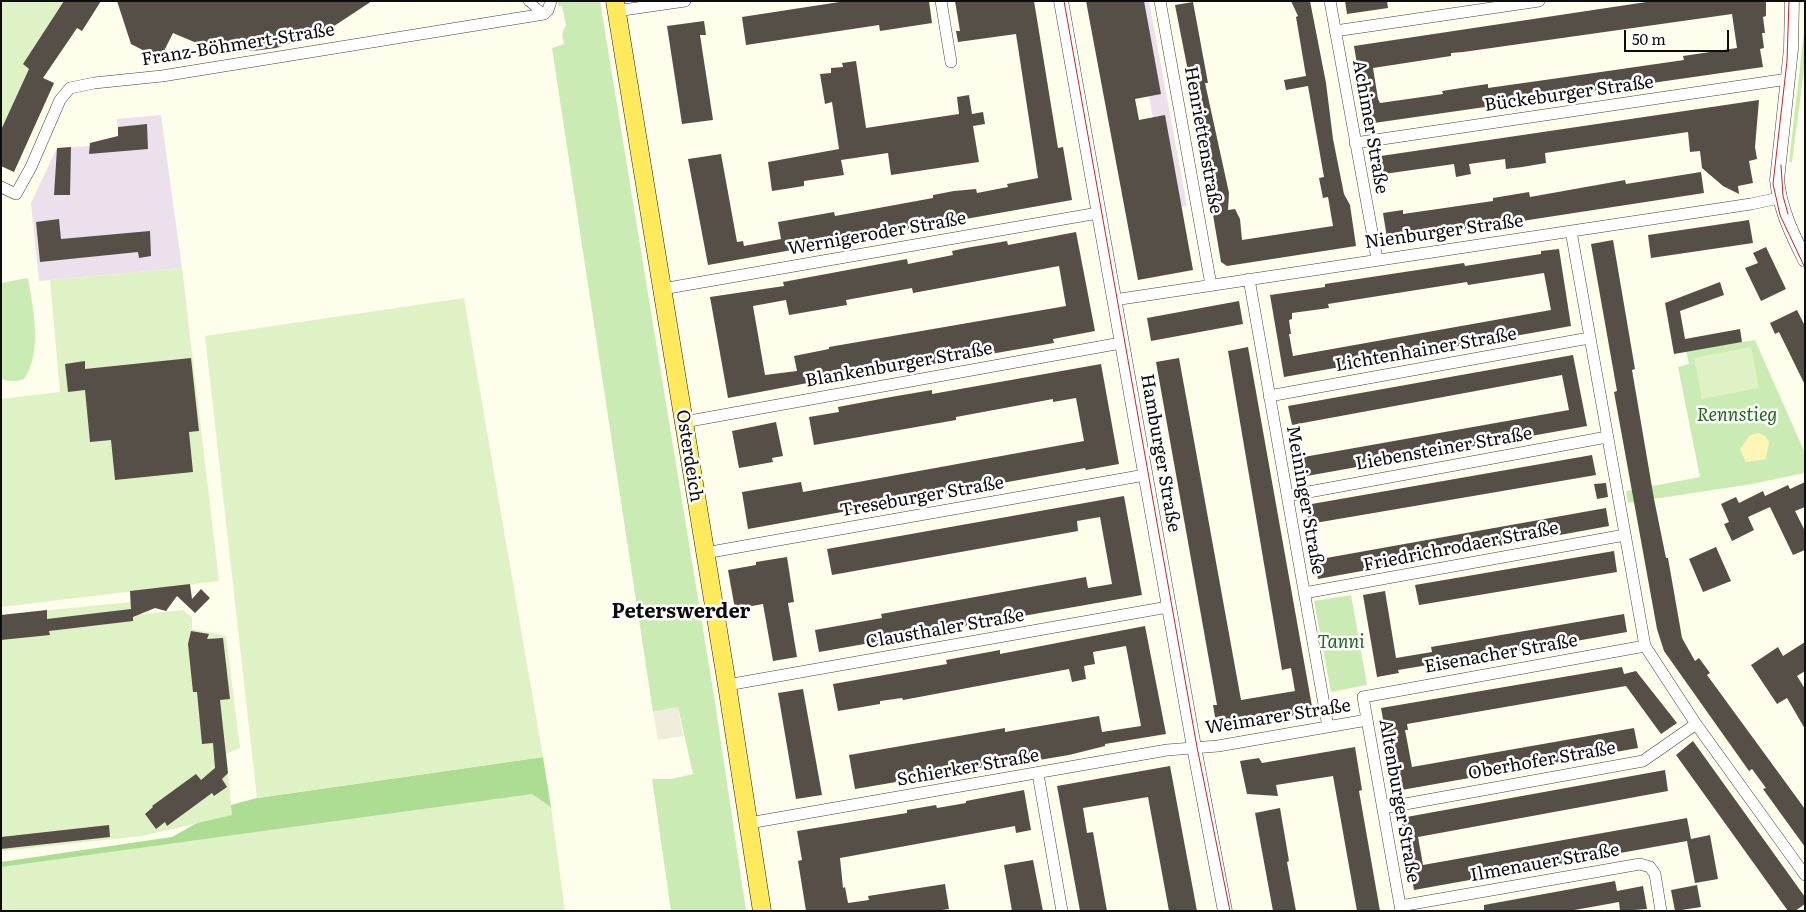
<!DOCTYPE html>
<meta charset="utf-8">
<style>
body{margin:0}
#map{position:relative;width:1806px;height:912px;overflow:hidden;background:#fffdec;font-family:Literata,serif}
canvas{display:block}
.frame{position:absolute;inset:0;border:2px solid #0d0d0d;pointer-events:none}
.scale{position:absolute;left:1624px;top:30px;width:105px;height:22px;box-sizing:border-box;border:2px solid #0d0d0d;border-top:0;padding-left:6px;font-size:15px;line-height:18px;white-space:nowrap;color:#0d0d0d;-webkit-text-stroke:4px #fff;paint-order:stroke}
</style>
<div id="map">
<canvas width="1806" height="912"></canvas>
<div class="frame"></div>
<div class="scale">50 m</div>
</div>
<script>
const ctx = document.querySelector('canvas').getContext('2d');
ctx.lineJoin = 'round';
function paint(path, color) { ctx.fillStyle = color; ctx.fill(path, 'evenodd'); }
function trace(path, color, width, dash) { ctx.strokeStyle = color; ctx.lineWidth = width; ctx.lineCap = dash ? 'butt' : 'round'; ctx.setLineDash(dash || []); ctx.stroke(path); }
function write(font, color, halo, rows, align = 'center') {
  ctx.font = font + ' Literata,serif'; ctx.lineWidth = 5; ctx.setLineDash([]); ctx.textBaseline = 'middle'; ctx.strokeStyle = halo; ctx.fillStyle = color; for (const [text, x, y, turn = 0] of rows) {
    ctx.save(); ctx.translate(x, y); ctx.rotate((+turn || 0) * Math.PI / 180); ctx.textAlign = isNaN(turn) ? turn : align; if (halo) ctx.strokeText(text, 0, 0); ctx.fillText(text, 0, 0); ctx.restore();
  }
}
paint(new Path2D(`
 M1128 1H1149L1187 206 1167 209 1160 158 1135 18Z
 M161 115 182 268 39 281 31 203 57 148 89 146 90 143 118 136 117 119Z`), '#ece0ec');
paint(new Path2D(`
 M558 1H600L715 702 746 911H671L652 779H671L693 774 678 707 653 712 552 48 564 44 562 34 566 25 562 6H558Z
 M1804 32 1805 62 1792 162H1789Z
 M28 278C33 308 43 352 24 379 16 383 9 381 1 379V283Z
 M1755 340 1805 453V473L1752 484 1628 503 1626 491 1700 477 1678 367 1689 364 1686 351Z
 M1351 595 1367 685 1331 692 1314 601Z`), '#cbebb4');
paint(new Path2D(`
 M543 757 551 807 346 836 1 876V862L172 837 227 806 257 798Z`), '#acdd93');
paint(new Path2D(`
 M1758 433 1765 436 1769 442 1766 459 1746 462 1740 449 1750 435Z`), '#fdf5b6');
paint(new Path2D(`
 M1 1H101L82 31 77 28 43 78 54 83 14 172 1 166Z
 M182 268 219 581 1 607V399L60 392 50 280Z
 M464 298 543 757 257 798 205 336Z
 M1751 347 1759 388 1702 399 1694 358Z
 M131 602 133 615 183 610 192 617V629L226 636 240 748 226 754 232 815 142 836 1 851V615Z
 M532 794 551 807 565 911H1V867Z`), '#def2c6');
paint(new Path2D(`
 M678 707 683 736 658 740 653 712Z`), '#efecdb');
paint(new Path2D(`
 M64 1H101L82 31 77 28 43 78 54 83 14 172 1 166V130L29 69 23 64Z
 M117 1H372L328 30 276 48 253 51 220 49 199 44 173 33 160 59 131 44Z
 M846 1H929L932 23 880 31 879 25 746 45 742 17Z
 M955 1H1034L1058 148 1063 147 1072 200 708 265 688 159 721 154 737 242 743 241 744 246 781 239 778 222 834 212 835 216 933 198V195L954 191 976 189 977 193 1008 187 1007 184 1038 178 1016 34 958 42 956 31H960Z
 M1086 1H1144L1161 94 1135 99 1139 120 1165 115 1193 270 1138 280Z
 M1291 1H1310L1326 83 1333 139 1344 194 1350 205 1356 246 1227 266 1221 262 1211 203 1214 191 1209 192 1200 140 1195 127 1197 117 1175 5 1193 2 1208 83H1205L1229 193 1228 210 1235 209 1240 219 1242 240 1333 226 1328 197 1323 198 1319 178 1324 177 1308 86 1286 90 1284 80 1306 76 1296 17 1298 16Z
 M1345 1H1387L1388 8 1347 14Z
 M1653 1H1766V16L1763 17 1765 33H1762L1764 48 1760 49 1763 67 1367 124 1354 46ZM1732 14 1737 48 1683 56 1684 60 1559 78 1488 88V84L1474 86 1442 91 1443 94 1380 103 1378 99 1373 68 1451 56V53L1463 52Z
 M704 21 706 35H700L713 120 682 124 667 26Z
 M856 61 866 128 959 114 957 97 969 95 972 114 983 112 985 124 973 126 979 162 891 175 888 153 841 160 844 175 804 181V186L772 191 768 162 839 149 832 102 825 104 820 74 831 73V68L843 67 842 63Z
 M1759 100 1755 147 1757 159 1749 161 1753 183 1738 186 1739 194 1723 186 1702 168 1700 151 1690 152 1688 132 1545 153 1546 163 1522 167 1506 169 1505 159 1469 164 1471 174 1456 177 1454 164 1377 175 1374 157Z
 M147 124 148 149 89 154 90 143 118 136V127Z
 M71 147 70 195H54L57 148Z
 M1701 172 1704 193 1392 241 1387 238 1383 213 1403 210V214L1493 201V198L1529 192 1530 197 1625 180 1626 184Z
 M59 219 61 239 150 231 151 256 139 258 138 252 40 262 36 222Z
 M1749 220 1753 243 1651 258 1648 235Z
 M1076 232 1095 331 1053 339 1054 343 834 381V378L728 398 710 297 784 286 783 282 907 259 908 264 953 255 952 251 966 248 1007 241 1008 245ZM1059 266 1066 306 829 347V349L794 356 797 371 765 375 753 306 786 300 789 315 847 305 846 300 912 288 913 293Z
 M1613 240 1635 369 1632 370 1654 499 1666 558H1668L1682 638 1695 661 1699 658 1710 673 1707 675 1805 809V847L1763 789 1766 788 1752 769 1749 771 1664 651 1657 629 1614 392 1617 391 1591 244Z
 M1766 247 1786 289 1761 301 1745 268 1758 263 1753 253Z
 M1559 249 1571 326 1284 377 1270 295 1325 287V284L1464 263 1465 266 1541 254V251ZM1544 273 1551 310 1293 356 1289 334H1291L1289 320 1292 319V313L1329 308 1328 304 1467 282 1468 285Z
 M1720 282 1724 295 1680 311 1685 339 1740 329 1742 342 1674 354 1665 303Z
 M1239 301 1243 324 1151 341 1147 318Z
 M1797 310 1805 326V385L1779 332 1775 334 1770 323Z
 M1248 347 1313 712 1217 729 1213 705H1217L1156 362 1179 358 1241 700 1295 691 1291 668 1282 670 1228 351Z
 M1573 355 1587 426 1301 477 1298 458 1569 410 1562 375 1292 425 1288 406Z
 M191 358 199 431 189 432 193 472 115 480 111 440 90 442 85 390 68 392 65 364 85 361V369Z
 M1101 364 1119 464 1086 470 1085 468 748 529 742 492 801 482 803 492 1084 441 1076 398 1053 402V399L956 417V420L814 445 809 417 839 412 838 407 891 397 932 390V394Z
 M776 422 783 456 772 458 773 462 739 468 732 431Z
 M1592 455 1596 475 1309 524 1306 505Z
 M1805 482V507L1795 511 1805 531V550L1793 555 1770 507 1748 517 1754 530 1732 541 1724 524 1729 522 1721 504 1736 497 1739 503 1763 491 1765 496 1788 485 1790 489Z
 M1606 483 1608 497 1597 499 1594 484Z
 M1124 496 1142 595 819 652 815 630 882 618 881 614 1086 577 1088 588 1112 584 1100 517 1077 521 1078 531 832 575 827 549Z
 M1606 508 1609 526 1318 579 1315 560Z
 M1716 547 1731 581 1703 592 1689 559Z
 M1614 551 1617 572 1419 605 1415 585Z
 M787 557 794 602 788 603 797 657 773 661 763 604 735 609 728 570 756 565V562Z
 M190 584 192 599 201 589 210 598 195 613 177 596 166 611 155 608 133 617V621L49 631 50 635 1 640V615L47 610V619L131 609 130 591Z
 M1385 591 1396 658 1432 652 1431 647 1624 614 1627 632 1434 666V664L1398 670 1399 673 1377 677 1363 595Z
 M1145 626 1166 734 1105 744V746L1069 755 1015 764 1014 762 855 789 849 755 1005 728V732L1099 716 1102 732 1141 726 1126 646 1093 652 1095 664 1084 666 1086 679 1072 682 1069 669 903 700 902 698 880 701V704L838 711 833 684 947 664 946 660 1000 650V654Z
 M191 631 209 634 207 639 223 638 230 699 220 700 228 773 222 779 227 787 214 796 212 793 167 826 165 822 156 829 145 814 153 807 152 806 196 774 201 780 215 768 213 743 202 744 197 692H193L188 644Z
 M1805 642V671L1797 676 1805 689V729L1787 698 1777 704 1751 665 1778 647 1783 656Z
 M1622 667 1624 674 1636 671 1677 723 1661 734 1626 686 1407 724 1408 730H1405L1412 767 1634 728 1638 748 1396 791 1381 708Z
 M803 689 822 795 796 799 778 693Z
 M1693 741 1805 897V904L1795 911H1788L1676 755Z
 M1355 747 1362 790 1359 791 1380 911H1357L1333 776 1276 785 1278 796 1247 794 1240 761 1259 758 1262 763Z
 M1170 766 1197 911H1169L1148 797 1083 808 1087 833 1093 832 1107 911H1080L1057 786Z
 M1665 770 1668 791 1418 837 1423 865 1687 818 1691 839 1710 835 1718 879 1695 883 1687 841 1414 890 1401 818Z
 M1024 790 1031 830 1016 833 1015 826 840 858 843 888 845 887 848 903 869 900 868 896 945 884 949 909 936 911H806L798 861 802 860 797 831 907 813V810L936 805 937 808 966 803V801Z
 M1280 808 1289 861 1287 862 1296 911H1273L1255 813Z
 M109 825 110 837 1 849V837Z
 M1033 860 1043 911H1012L1004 865Z
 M1615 881 1617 891 1643 886 1647 909 1620 911 1619 902 1569 911H1484V905Z
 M1697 885 1701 907 1675 911 1671 890Z`), '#564f48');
const pedestrian = new Path2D(`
 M528 1 544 14`);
const minor = new Path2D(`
 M941 1 951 62
 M1160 1 1211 285
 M1330 1 1377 259
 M616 11 685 1
 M1335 31 1539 1
 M1355 143 1788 79
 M1 187 16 194 31 167 60 100 70 88 94 83 162 76 544 14 548 10 551 1
 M1571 231 1645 646 1696 724 1805 875
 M1249 279 1328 727
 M662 289 1098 213
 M1114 300 1751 204 1779 198
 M1269 396 1589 338
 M684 422 1121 343
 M1287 496 1607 437
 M705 553 1145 475
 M1304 593 1625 535
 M727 685 1168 607
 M1038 774 1062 911
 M1383 808 1643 761 1696 724
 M749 823 1167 750 1218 746 1367 720
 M1400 906 1640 864 1650 867 1655 874 1661 911
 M1401 911 1363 697 1645 646`);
const tertiary = new Path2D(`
 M1061 1 1194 747 1225 911
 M1792 1 1791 49 1777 180C1780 209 1792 234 1805 260`);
const primary = new Path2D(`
 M615 1 727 685 762 911`);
trace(pedestrian, '#404040', 10);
trace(minor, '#404040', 12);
trace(tertiary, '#404040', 15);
trace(primary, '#1e1e1e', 19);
trace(pedestrian, '#fff', 9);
trace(minor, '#fff', 11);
trace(tertiary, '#fff', 14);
trace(primary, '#ffe95c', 18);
trace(new Path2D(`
 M1064 1 1197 747 1230 911
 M1789 1 1787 61 1773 184 1780 215 1805 268
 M1781 165 1783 196 1788 214`), '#c3281e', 1);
write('18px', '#0d0d0d', '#fff', [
 ["Franz-Böhmert-Straße",238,45,-9],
 ["Bückeburger Straße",1569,94,-8],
 ["Achimer Straße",1370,127,80],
 ["Henriettenstraße",1203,140,80],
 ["Nienburger Straße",1444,232,-8],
 ["Wernigeroder Straße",877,234,-10],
 ["Lichtenhainer Straße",1426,350,-10],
 ["Blankenburger Straße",899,365,-10],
 ["Liebensteiner Straße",1444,449,-10],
 ["Hamburger Straße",1160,453,80],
 ["Osterdeich",689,456,81],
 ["Treseburger Straße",922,497,-10],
 ["Meininger Straße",1305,500,80],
 ["Friedrichrodaer Straße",1461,547,-11],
 ["Clausthaler Straße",945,629,-10],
 ["Eisenacher Straße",1501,654,-10],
 ["Weimarer Straße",1278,717,-9],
 ["Oberhofer Straße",1542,761,-10],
 ["Schierker Straße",968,768,-10],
 ["Altenburger Straße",1399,801,80],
 ["Ilmenauer Straße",1545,863,-10]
]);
write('italic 18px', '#22671a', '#fff', [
 ["Rennstieg",1737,416],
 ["Tanni",1341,643]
]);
write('bold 20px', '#0d0d0d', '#fff', [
 ["Peterswerder",681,612]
]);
</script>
